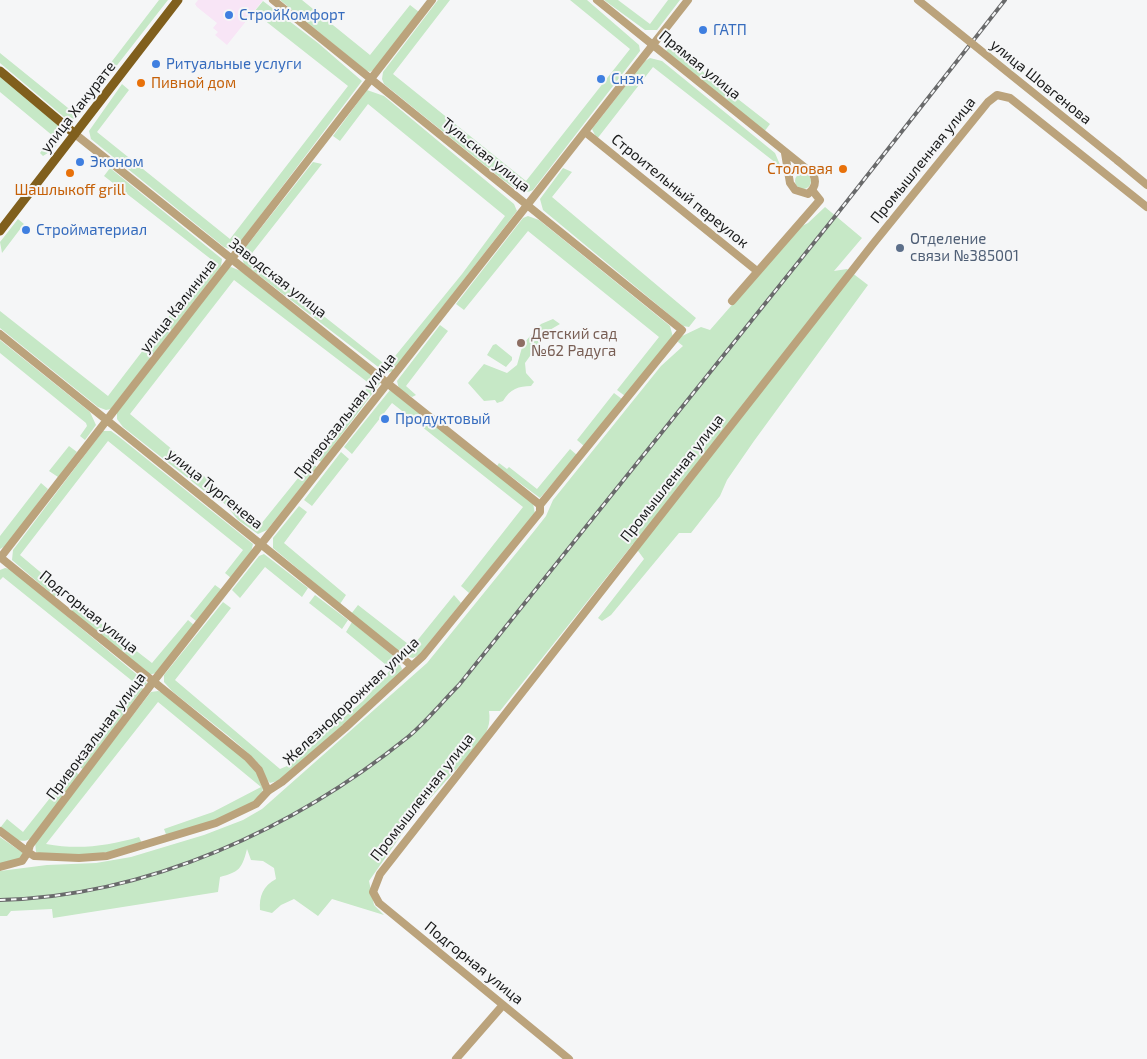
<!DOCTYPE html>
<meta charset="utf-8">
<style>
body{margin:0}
canvas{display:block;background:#f5f6f7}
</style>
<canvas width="1147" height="1059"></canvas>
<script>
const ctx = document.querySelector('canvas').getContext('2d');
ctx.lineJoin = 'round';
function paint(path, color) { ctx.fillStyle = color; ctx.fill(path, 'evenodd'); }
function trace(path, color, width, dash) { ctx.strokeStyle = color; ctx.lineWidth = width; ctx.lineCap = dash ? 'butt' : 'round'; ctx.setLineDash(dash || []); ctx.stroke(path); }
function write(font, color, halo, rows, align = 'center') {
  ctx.font = font + ' "Exo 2",sans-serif'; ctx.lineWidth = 4; ctx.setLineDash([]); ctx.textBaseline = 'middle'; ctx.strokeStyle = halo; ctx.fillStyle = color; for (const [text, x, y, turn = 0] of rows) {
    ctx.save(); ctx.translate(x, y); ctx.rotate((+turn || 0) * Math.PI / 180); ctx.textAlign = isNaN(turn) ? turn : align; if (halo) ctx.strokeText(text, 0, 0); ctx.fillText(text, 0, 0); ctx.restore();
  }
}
paint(new Path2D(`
 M198 0H263L227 45 215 35 218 32 213 28 217 23 197 7 195 4Z`), '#f8e5f6');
paint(new Path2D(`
 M159 0H168L75 119 64 117 0 63V53L73 112Z
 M280 0H302L370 55 410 5 419 12 376 68 370 72 365 70Z
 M438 0H450L393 74 526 181 630 49 570 0H587L639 45 640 51 533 190C522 196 512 186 503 180L384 84 382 79 383 72Z
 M604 0H618L650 24 668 0H680L657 30H645Z
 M263 1 318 43 362 81 235 249 232 250 224 247 91 139 89 131 122 84 129 90 97 132 230 239 348 86 254 12Z
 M670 46 770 124 764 132 666 51Z
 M650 58 662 61 775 153 781 167 653 67 597 139 592 129 645 61Z
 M0 76 59 126C66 139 54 150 43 156L40 153 53 136 0 92Z
 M367 90 384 96 514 204 517 211 393 371 386 373 244 264 242 258 245 248 313 162 322 164 249 257 387 366 462 274 505 216 368 104 340 141 333 136Z
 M110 168 222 259 221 266 111 409 106 410 98 407 0 328V311L108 396 212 260 104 176Z
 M563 168 572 172 552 197 696 318 689 327 683 326 543 210 540 199Z
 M795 181a8 8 0 1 1 16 0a8 8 0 1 1-16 0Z
 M825 207 862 238 834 271 847 269 868 285 754 441 727 480 720 496 691 533H679L611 615 602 621 598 618 644 559 633 544 500 711H489C491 724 487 732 480 743L416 814 369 881 374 905 384 915 332 899 318 916 294 899 281 905 272 913 260 910C259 896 263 886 276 879L274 868 263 861 251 860 247 849C242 869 239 872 220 877L218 892 53 918 52 909 11 911 7 916H0V871L47 865 96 863 131 857 204 835 243 820 262 809 427 663 535 530 546 516 553 500 661 366 683 346 678 342 680 337 701 327 710 330 800 227 808 223Z
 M528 216 539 220 670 326 673 337 625 396 617 390 659 337 528 231 464 310 456 304 523 218Z
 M18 219 24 224 2 253 0 242Z
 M231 267 241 271 381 382 321 462 315 457 370 384 234 280 130 414 261 524 311 462 317 467 267 530 258 534 238 520 225 504 208 494 123 427 117 419V412L228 268Z
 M553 319 560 324 548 331 525 363 526 373 534 382 531 386C519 386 510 389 503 401L497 403 495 400 484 401 468 383 484 364 507 373 517 365 523 344 541 324Z
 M440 325 448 331 406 386 416 395 412 397 399 389 397 381Z
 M0 340 90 412 96 425 85 440 80 436 87 426 86 423 0 353Z
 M496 344 512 357V360L506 367 487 355 493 345Z
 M390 390 533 503 535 514 469 593 461 586 523 507 392 403 352 454 344 447Z
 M614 393 622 399 584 446 577 440Z
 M103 431H111L118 436 253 544 251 552 231 578 225 573 243 550 108 441 20 555 64 592 55 597 12 560 13 550Z
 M69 446 77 452 58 477 49 471Z
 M570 449 577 455 540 498 497 466 499 463 507 469 509 467 537 489Z
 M341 452 349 459 312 506 304 500Z
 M41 483 48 489 7 545 0 549V536Z
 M299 506 307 512 284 543 346 595 340 604 273 548V538Z
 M264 554 308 588 302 597 265 567 240 598 232 590 259 556Z
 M5 568 10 569 147 683 83 769 75 765 136 684 3 577 0 580V570Z
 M215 585 222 590 196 621 190 616Z
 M315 595 348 620 342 629 309 603Z
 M454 595 461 603 419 655 413 658 404 656 351 614 358 605 412 647Z
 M223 602 231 608 175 680 280 769 287 766 363 701 391 669 346 632 352 622 398 660 402 669 399 675 281 780 270 783C264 778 264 769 259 764 233 737 201 715 172 691L164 682V675Z
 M76 604 152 663 188 620 194 625 156 673 149 675 71 611Z
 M158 691 164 693 254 767 263 789C255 812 190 829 167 837L164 829 213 812 261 787 158 702 46 844C79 850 107 846 139 837L143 845C116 851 61 863 36 852L35 842 147 697 151 692Z
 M73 769 79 775 30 839C18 845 9 835 0 828L7 819 23 832Z
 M0 837 23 853 21 859 0 864Z`), '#c6e8c6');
trace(new Path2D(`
 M597 0 813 174C817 182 815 188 808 194L795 190 790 183 785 153
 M585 132 757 271
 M75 134 540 505
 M1118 161 1147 185
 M732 301 820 200 812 190
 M0 334 412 666
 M0 557 248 758 259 770 268 791
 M0 558 432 0
 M0 831 28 852 30 845 153 682 688 0
 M0 867 22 861 28 852 34 856 79 858 107 856 216 823 256 804 268 791 282 782 345 728 423 656 540 512V505L682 330 273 0
 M456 1059 503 1005
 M569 1059 379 903 373 892 380 874 873 244 988 102 997 95 1010 98 1147 207`), '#bba37c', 8);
trace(new Path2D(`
 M0 71 75 134
 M0 231 178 0`), '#805f1d', 9);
const rail = new Path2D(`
 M0 900C148 896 294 829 408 737 426 722 442 702 459 685L837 214 1005 0`);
trace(rail, '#696a6b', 4);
trace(rail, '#f5f6f7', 2, [5.5]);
trace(new Path2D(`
 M918 0 1118 161`), '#bba37c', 8);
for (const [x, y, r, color] of [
 [229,15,5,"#3f7fe0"],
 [703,30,5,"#3f7fe0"],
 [156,64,5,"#3f7fe0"],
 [601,79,5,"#3f7fe0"],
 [141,83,5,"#e8710a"],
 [80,162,5,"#3f7fe0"],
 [843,169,5,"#e8710a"],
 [70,173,5,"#e8710a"],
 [26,230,5,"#3f7fe0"],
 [900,248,5,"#5c6f8a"],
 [521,343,5,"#8d6e63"],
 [385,419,5,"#3f7fe0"]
]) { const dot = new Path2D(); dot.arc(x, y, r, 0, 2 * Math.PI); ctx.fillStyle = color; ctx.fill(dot); trace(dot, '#f5f6f7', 2); }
write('15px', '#366cbe', '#f5f6f7', [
 ["СтройКомфорт",239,15],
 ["ГАТП",713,30],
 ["Ритуальные услуги",166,64],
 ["Снэк",611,79],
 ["Эконом",90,162],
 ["Стройматериал",36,230],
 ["Продуктовый",395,419]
], 'left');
write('15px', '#191a1a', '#f5f6f7', [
 ["Прямая улица",700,65,39],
 ["улица Шовгенова",1041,82,39],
 ["улица Хакурате",78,107,-52],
 ["Тульская улица",486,155,39],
 ["Промышленная улица",923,160,-51],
 ["Строительный переулок",680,191,39],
 ["Заводская улица",278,278,38],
 ["улица Калинина",178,306,-52],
 ["Привокзальная улица",345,416,-52],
 ["Промышленная улица",672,478,-52],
 ["улица Тургенева",215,489,39],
 ["Подгорная улица",89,612,39],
 ["Железнодорожная улица",351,701,-43],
 ["Привокзальная улица",96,736,-53],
 ["Промышленная улица",422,797,-52],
 ["Подгорная улица",474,963,39]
]);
write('15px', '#c56008', '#f5f6f7', [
 ["Пивной дом",151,83],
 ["Столовая",833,169,"right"],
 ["Шашлыкоff grill",70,190,"center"]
], 'left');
write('15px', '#4e5e75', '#f5f6f7', [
 ["Отделение",910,239],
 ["связи №385001",910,256]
], 'left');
write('15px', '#785e54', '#f5f6f7', [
 ["Детский сад",531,334],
 ["№62 Радуга",531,351]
], 'left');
</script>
